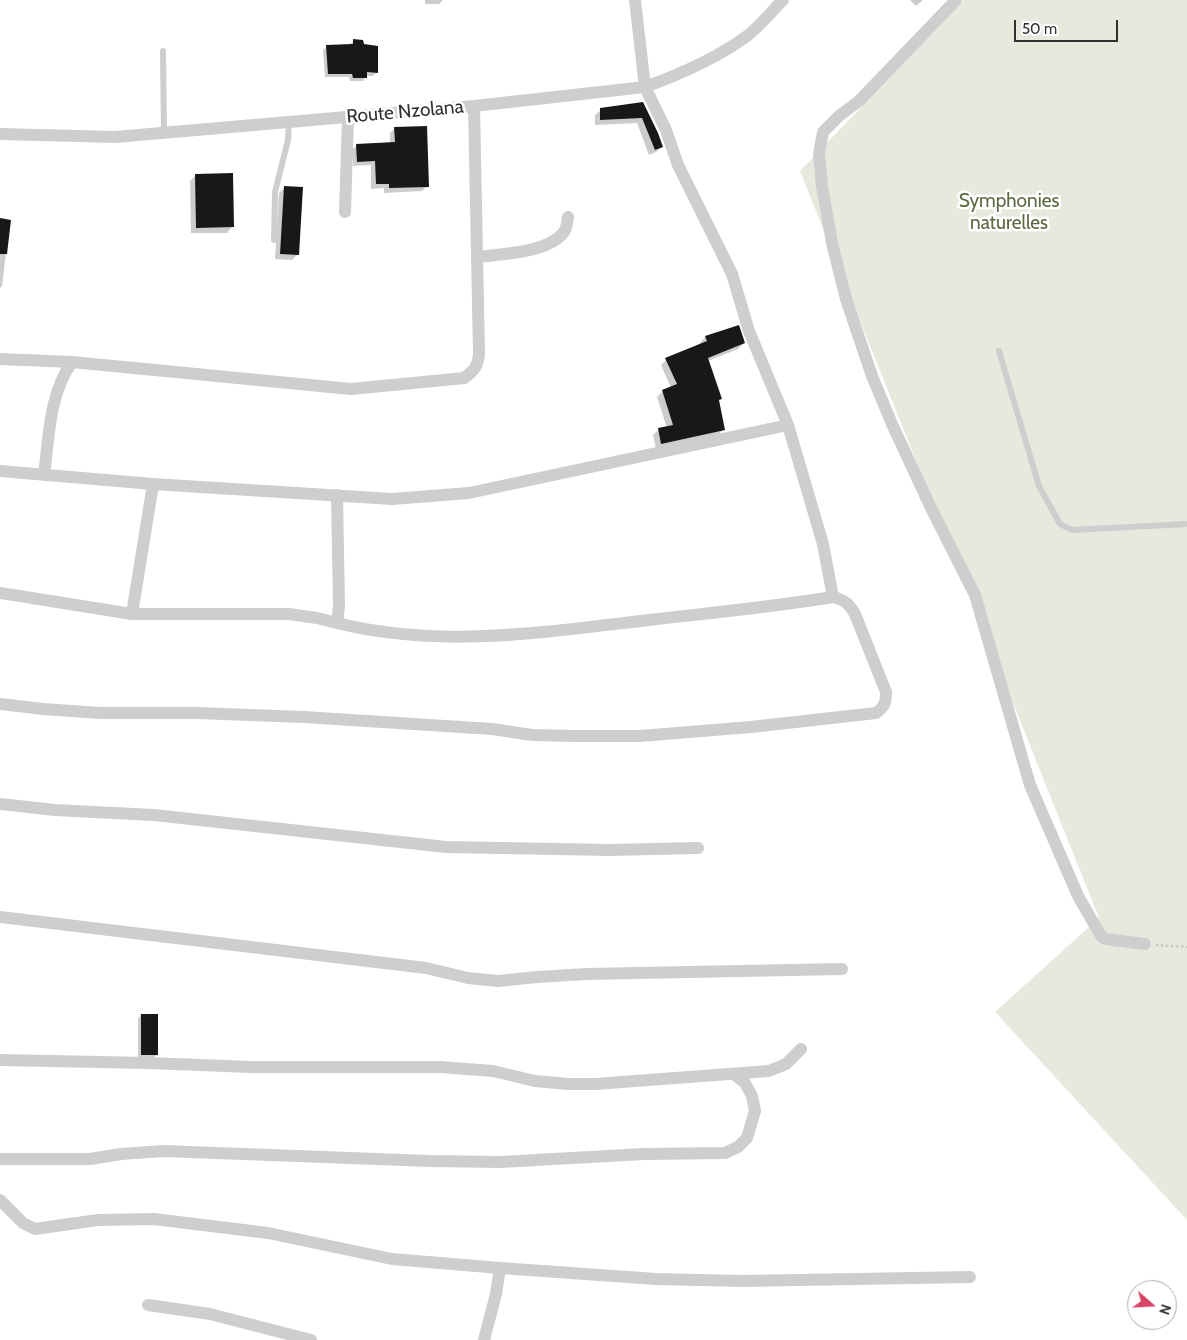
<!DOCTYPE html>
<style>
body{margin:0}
#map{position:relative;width:1187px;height:1340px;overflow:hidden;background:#fff;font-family:Cabin,sans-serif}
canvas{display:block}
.north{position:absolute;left:1127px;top:1280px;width:50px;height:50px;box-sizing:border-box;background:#fff;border:1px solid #adadad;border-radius:50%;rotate:109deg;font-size:14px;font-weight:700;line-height:20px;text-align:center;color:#313131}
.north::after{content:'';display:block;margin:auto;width:18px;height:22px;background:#d84367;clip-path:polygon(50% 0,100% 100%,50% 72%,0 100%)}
.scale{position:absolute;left:1014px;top:20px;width:104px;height:22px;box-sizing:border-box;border:2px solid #313131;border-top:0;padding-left:6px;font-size:15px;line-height:18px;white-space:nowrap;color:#313131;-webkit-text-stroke:4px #fff;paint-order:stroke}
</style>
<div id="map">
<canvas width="1187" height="1340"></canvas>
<div class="north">N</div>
<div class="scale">50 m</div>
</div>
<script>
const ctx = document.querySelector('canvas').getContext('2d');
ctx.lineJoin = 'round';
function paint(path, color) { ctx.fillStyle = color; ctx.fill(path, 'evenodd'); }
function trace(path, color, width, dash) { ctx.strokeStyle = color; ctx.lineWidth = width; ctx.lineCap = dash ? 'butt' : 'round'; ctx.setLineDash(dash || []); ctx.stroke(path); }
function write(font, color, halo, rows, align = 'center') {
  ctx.font = font + ' Cabin,sans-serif'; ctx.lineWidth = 5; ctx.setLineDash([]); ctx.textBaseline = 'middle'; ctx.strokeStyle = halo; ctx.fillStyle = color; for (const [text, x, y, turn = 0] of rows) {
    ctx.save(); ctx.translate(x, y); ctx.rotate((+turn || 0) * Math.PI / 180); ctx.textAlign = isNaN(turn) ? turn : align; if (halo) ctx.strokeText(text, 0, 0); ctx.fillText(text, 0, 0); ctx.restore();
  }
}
paint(new Path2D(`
 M964 0H1187V1220L995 1012 1099 918 800 171Z`), '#e6e9dd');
paint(new Path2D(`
 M425 0H443L439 4H425Z
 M910 0H923L916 6Z
 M354 41 377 72 373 76H366L363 81H350L349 77H325L323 50 327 46 350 44Z
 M643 104 662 147 656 152 649 155 637 123 595 125V115L601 110Z
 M395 128 427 186 422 191 384 193V188L371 189V165L353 166 352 150 357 145 390 144V133Z
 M196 175 232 227 227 233H191L190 181Z
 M285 187 298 254 292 260 275 259 279 193Z
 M0 220 10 221 2 286 0 288Z
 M738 327 744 343 738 349 708 361 721 398 718 401 723 430 717 436 656 449 653 435 659 429 667 428 657 397 663 391 671 388 661 365 666 360 701 345 700 343 705 337Z
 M141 1015 157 1055 153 1058H138V1019Z`), '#0003');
paint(new Path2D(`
 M353 39 363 40 364 44 378 46V73L367 72V78H353L352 74H328L326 45 353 44Z
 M643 102 658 133 663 147 655 150 642 118 600 120V108Z
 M427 126 429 187 389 188V184H376L375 161 357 162 356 144 395 142 394 127Z
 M233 173 234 227 196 228 195 174Z
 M284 186 303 187 299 255 280 254Z
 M0 218 11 220 7 254H0Z
 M739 325 745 343 708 358 722 399 719 400 725 430 661 444 658 428 673 425 662 390 677 384 665 358 707 341 705 336Z
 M141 1014H158V1055H141Z`), '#181818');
trace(new Path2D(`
 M1156 945 1187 947`), '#c8c8c8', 2.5, [2.5, 2.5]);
trace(new Path2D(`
 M163 51 164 133
 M274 240 275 192 288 140 289 122
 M999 351 1039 486 1060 524 1072 530 1187 524`), '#cecece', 6);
trace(new Path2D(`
 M635 0 645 87 666 130 678 165 732 274 749 331 788 425 823 544 833 597
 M956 0 859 101 839 116 823 132 819 154 822 186 832 243 846 299 872 376 892 424 931 508 975 595 1030 785 1078 896 1101 936 1105 939 1145 944
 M0 134 115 137 474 106 645 87C681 74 717 58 747 36 760 26 771 12 783 0
 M345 212 348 117
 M477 257C502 254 548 253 564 232 567 228 567 222 568 217
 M0 359 72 362 351 389 464 378C474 371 478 366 479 354L474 106
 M0 471 153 484 392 499 469 493 788 425
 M44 475C49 438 49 394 72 362
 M0 593 132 614 153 484
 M132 614H289L317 618 337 623
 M0 704 43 709 101 713H197L304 717 492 729 532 735 573 736H640L751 727 876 713C885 706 886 703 886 692L855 614C849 604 845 600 833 597 772 607 710 613 649 620 546 632 440 649 337 623L339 606 337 495
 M0 804 55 810 154 815 446 847 610 850 698 848
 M0 917 426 968 468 978 498 981 537 977 587 974 842 969
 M0 1060 149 1063 251 1067H440L493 1071 535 1081 568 1084H595L769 1071 786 1064 801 1049
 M0 1159H90L121 1154 163 1151 430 1161 500 1162 644 1154 725 1153 738 1147 747 1138 755 1111 752 1096 745 1083 734 1074
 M0 1200 23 1223 35 1229 98 1220 154 1219 268 1233 392 1259 500 1268 656 1279 742 1281 970 1277
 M148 1305 210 1314 311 1340
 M484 1340 496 1294 500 1268`), '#cecece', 12);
write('19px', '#313131', '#fff', [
 ["Route Nzolana",405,112,-5]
]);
write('19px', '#5b6941', '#fff', [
 ["Symphonies",1009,201],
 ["naturelles",1009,223]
]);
</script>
